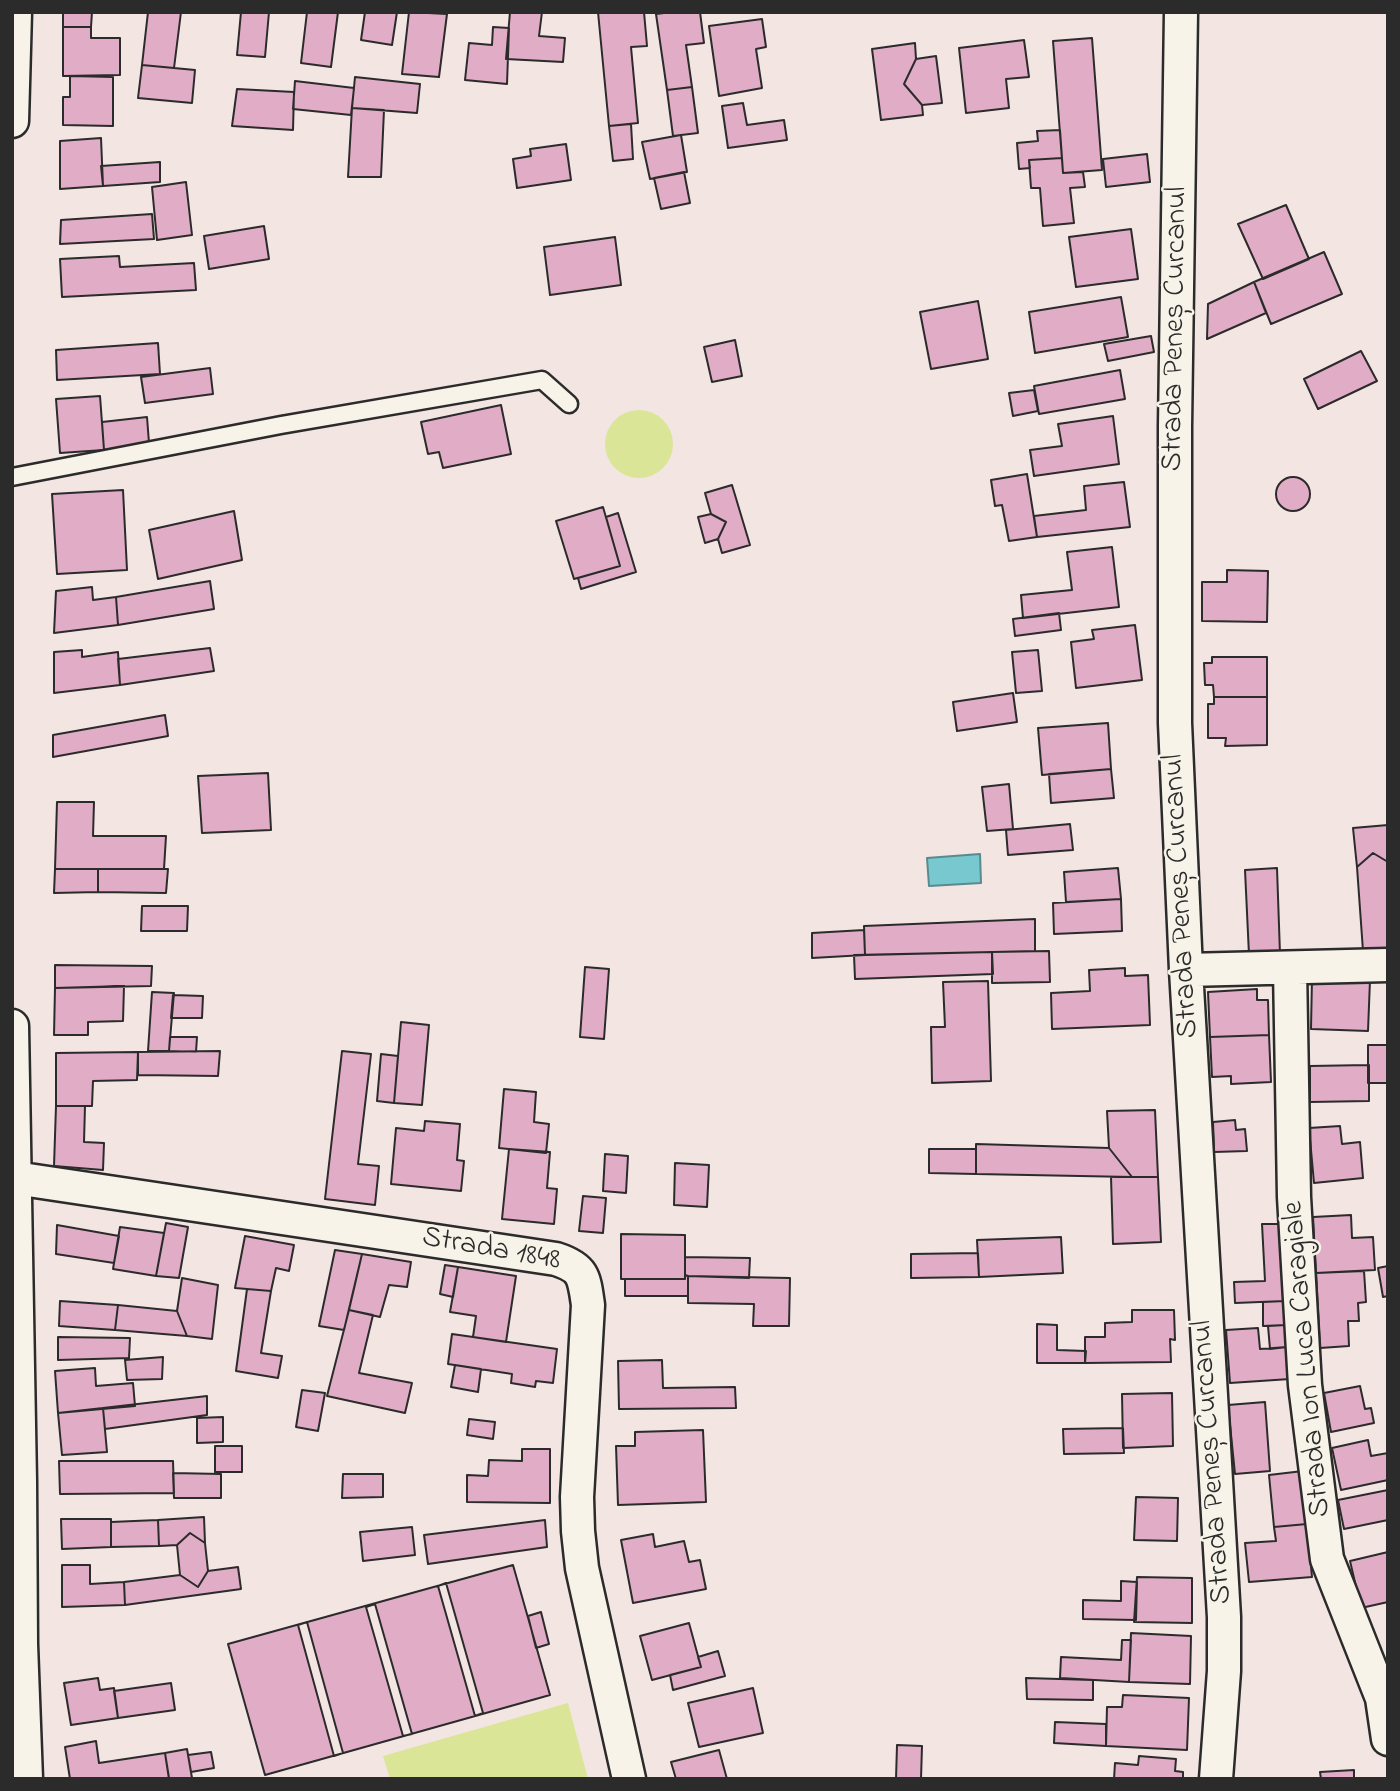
<!DOCTYPE html>
<meta charset="utf-8">
<style>
body{margin:0}
#map{position:relative;width:1400px;height:1791px;overflow:hidden;background:#f3e5e1;font-family:"Indie Flower",sans-serif}
canvas{display:block}
.frame{position:absolute;inset:0;border:14px solid #2b2b2b;pointer-events:none}
</style>
<div id="map">
<canvas width="1400" height="1791"></canvas>
<div class="frame"></div>
</div>
<script>
const ctx = document.querySelector('canvas').getContext('2d');
ctx.lineJoin = 'round';
function paint(path, color) { ctx.fillStyle = color; ctx.fill(path, 'evenodd'); }
function trace(path, color, width, dash) { ctx.strokeStyle = color; ctx.lineWidth = width; ctx.lineCap = dash ? 'butt' : 'round'; ctx.setLineDash(dash || []); ctx.stroke(path); }
function write(font, color, halo, rows, align = 'center') {
  ctx.font = font + ' "Indie Flower",sans-serif'; ctx.lineWidth = 5; ctx.setLineDash([]); ctx.textBaseline = 'middle'; ctx.strokeStyle = halo; ctx.fillStyle = color; for (const [text, x, y, turn = 0] of rows) {
    ctx.save(); ctx.translate(x, y); ctx.rotate((+turn || 0) * Math.PI / 180); ctx.textAlign = isNaN(turn) ? turn : align; if (halo) ctx.strokeText(text, 0, 0); ctx.fillText(text, 0, 0); ctx.restore();
  }
}
paint(new Path2D(`
 M605 444a34 34 0 1 1 68 0a34 34 0 1 1-68 0Z
 M568 1703 588 1779H390L383 1756Z`), '#dae598');
const water = new Path2D(`
 M980 854 981 883 929 886 927 858Z`);
paint(water, '#78c9cf');
trace(water, '#598a8d', 2);
const building = new Path2D(`
 M63 12H92L91 27H63Z
 M148 12H181L174 68 142 65Z
 M241 12H269L265 57 237 55Z
 M307 12H338L331 67 301 63Z
 M365 12H397L392 45 361 40Z
 M409 12 447 14 439 77 402 74Z
 M510 12H542L539 36 565 38 563 62 506 59Z
 M598 12H644L647 46 631 47 638 123 609 126Z
 M672 12H700L704 43 686 45 692 87 667 90 656 14Z
 M762 19 766 47 756 49 762 88 719 96 709 26Z
 M63 27H91V38H120V75L63 76Z
 M493 27 509 28 507 84 465 80 469 43 492 45Z
 M1092 38 1102 170 1063 173 1053 41Z
 M1024 40 1029 77 1006 79 1009 108 966 113 959 48Z
 M915 43 916 59 904 84 922 105 923 115 881 120 872 49Z
 M936 56 942 103 922 105 904 84 916 59Z
 M142 65 195 70 192 103 138 98Z
 M70 76 113 77V126L63 125V97H70Z
 M355 77 420 84 417 113 352 108Z
 M295 81 354 88 351 115 293 109Z
 M692 87 698 133 673 136 667 90Z
 M237 89 294 92 293 130 232 126Z
 M743 103 747 125 784 120 787 140 728 148 722 106Z
 M352 108 384 110 381 177H348Z
 M631 124 633 159 613 161 609 126Z
 M1060 130 1062 158 1029 160 1030 168 1019 169 1017 143 1038 141 1037 131Z
 M681 135 687 172 650 179 642 142Z
 M101 138 103 186 60 189V141Z
 M566 144 571 180 517 188 513 159 531 156 530 149Z
 M1147 154 1150 182 1106 187 1103 159Z
 M1062 158 1063 173 1083 172 1085 187 1070 188 1074 223 1043 226 1040 188H1031L1029 160Z
 M160 162V182L103 186 101 166Z
 M684 172 690 203 661 209 654 178Z
 M186 182 192 235 157 240 152 187Z
 M1286 205 1309 259 1263 279 1238 224Z
 M152 214 154 239 60 244 61 220Z
 M264 226 269 259 209 269 204 236Z
 M1131 229 1138 279 1076 287 1069 237Z
 M615 237 621 285 550 295 544 247Z
 M1324 252 1342 294 1271 324 1254 282Z
 M119 256 120 267 194 263 196 290 62 297 60 259Z
 M1254 282 1266 313 1207 339 1208 304Z
 M1121 297 1128 337 1035 353 1029 312Z
 M978 301 988 359 931 369 920 312Z
 M1151 336 1154 352 1108 361 1104 344Z
 M735 340 742 376 712 382 704 347Z
 M158 343 160 374 57 380 56 350Z
 M1361 351 1377 381 1318 409 1304 379Z
 M210 368 213 394 145 403 141 377Z
 M1120 370 1125 399 1039 414 1034 386Z
 M1034 390 1038 411 1013 416 1009 393Z
 M100 396 104 450 60 453 56 399Z
 M501 405 511 454 443 468 439 452 428 454 421 422Z
 M1113 416 1119 464 1034 476 1030 450 1062 446 1058 424Z
 M147 417 149 443 104 450 102 422Z
 M1027 474 1037 537 1009 541 1002 505 995 506 991 480Z
 M1276 494a17 17 0 1 1 34 0a17 17 0 1 1-34 0Z
 M1124 482 1130 527 1037 537 1034 516 1086 510 1084 486Z
 M732 485 750 545 722 553 718 539 726 522 711 514 705 493Z
 M123 490 127 570 57 574 52 494Z
 M603 507 620 566 574 579 556 521Z
 M234 511 242 560 158 579 149 530Z
 M618 513 636 572 581 589 578 578 620 566 606 517Z
 M711 514 726 522 718 539 705 543 698 517Z
 M1112 547 1119 607 1023 618 1021 595 1072 590 1067 552Z
 M1227 570 1268 571 1267 622 1202 621V582H1227Z
 M210 581 214 609 118 625 116 597Z
 M92 587 93 600 116 597 118 625 54 633 56 591Z
 M1059 613 1061 630 1015 636 1013 619Z
 M1135 625 1142 680 1076 688 1071 642 1094 639 1092 630Z
 M210 648 214 671 120 685 118 659Z
 M82 650V657L118 652 120 685 54 693V652Z
 M1038 650 1042 691 1016 693 1012 652Z
 M1212 657H1267V697H1214L1213 685H1205L1204 663H1212Z
 M1013 693 1017 722 957 731 953 702Z
 M1214 697H1267V745L1225 746 1226 738H1208V704H1214Z
 M165 715 168 736 53 757V735Z
 M1108 723 1111 769 1042 775 1038 728Z
 M1111 769 1114 798 1051 803 1049 774Z
 M268 773 271 830 202 833 198 776Z
 M1009 784 1013 829 987 831 982 787Z
 M57 802H94L93 836H166L164 869H55Z
 M1070 824 1073 850 1008 855 1006 830Z
 M1388 825V862L1373 853 1357 867 1353 828Z
 M1373 853 1388 862V949L1363 951 1357 867Z
 M1118 868 1121 899 1066 902 1064 872Z
 M1277 868 1280 954 1249 955 1245 870Z
 M55 869H98V892L54 893Z
 M98 869H168L166 893 98 892Z
 M1121 899 1122 931 1054 934 1053 903Z
 M142 906H188L187 931H141Z
 M1035 919V951L865 955 864 926Z
 M864 930 865 955 812 958V933Z
 M1049 951 1050 982 992 983V952Z
 M992 952 993 974 855 979 854 955Z
 M55 965 152 966 151 986 55 988Z
 M585 967 609 969 604 1039 580 1037Z
 M1125 968V976L1148 975 1150 1025 1052 1029 1051 993 1090 991 1089 970Z
 M1312 978 1370 980 1368 1031 1311 1029Z
 M988 981 991 1081 932 1083 931 1027H945L943 982Z
 M124 986 123 1021 88 1022V1035H54L55 988Z
 M1257 989V1000H1268L1269 1035 1210 1037 1208 992Z
 M152 992 174 993 169 1051H148Z
 M173 995 203 996 202 1018H171Z
 M401 1022 429 1025 422 1105 394 1103Z
 M1269 1035 1271 1082 1231 1084V1076L1212 1077 1210 1037Z
 M170 1037H197L196 1052 169 1051Z
 M1368 1045H1388V1083H1368Z
 M220 1051 218 1076 138 1075V1052Z
 M342 1051 371 1054 358 1164 379 1166 375 1205 325 1199Z
 M138 1052 137 1080 93 1081 92 1106H56V1053Z
 M381 1054 398 1056 394 1103 377 1101Z
 M1369 1065V1101L1310 1102V1066Z
 M504 1089 536 1092 534 1122 549 1124 546 1153 499 1148Z
 M56 1106H85L84 1142 104 1143 103 1170 54 1166Z
 M1155 1110 1158 1177H1132L1109 1148 1107 1111Z
 M1235 1120 1236 1130 1245 1129 1247 1151 1214 1152 1213 1122Z
 M425 1121 460 1124 457 1160 464 1161 461 1191 391 1184 396 1128 424 1131Z
 M1340 1126 1342 1144 1360 1142 1363 1178 1314 1183 1309 1128Z
 M976 1144 1109 1148 1132 1177 976 1174Z
 M509 1149 550 1152 547 1188 557 1189 554 1224 502 1219Z
 M929 1149H976V1174L929 1173Z
 M605 1154 628 1156 626 1193 603 1191Z
 M675 1163 709 1165 707 1207 674 1205Z
 M1111 1177H1158L1161 1242 1113 1244Z
 M583 1196 606 1198 603 1233 579 1231Z
 M1351 1215 1352 1238 1373 1237 1375 1270 1316 1273 1313 1217Z
 M166 1223 188 1227 179 1278 156 1276Z
 M1262 1224H1283L1285 1301 1235 1303 1234 1282 1265 1281Z
 M57 1225 119 1236 114 1263 56 1254Z
 M120 1227 164 1233 156 1276 113 1269Z
 M621 1234 685 1235V1279H621Z
 M245 1236 294 1245 289 1271 276 1268 271 1291 235 1288Z
 M1061 1237 1063 1273 979 1277 977 1240Z
 M335 1250 362 1254 344 1330 319 1326Z
 M978 1253 979 1277 911 1278V1254Z
 M362 1254 411 1262 407 1287 389 1285 380 1317 349 1310Z
 M685 1257 750 1258 749 1278 688 1276 685 1275Z
 M445 1265 458 1267 453 1297 440 1294Z
 M1388 1266V1296L1383 1297 1378 1268Z
 M458 1267 516 1276 506 1342 473 1337 476 1316 450 1312Z
 M1364 1271 1366 1302 1358 1303 1359 1321H1348L1349 1346 1320 1348 1316 1273Z
 M685 1275 688 1276V1296H625V1279H685Z
 M688 1276 790 1278 789 1326H753L754 1304 688 1303Z
 M182 1278 218 1285 212 1339 187 1336 177 1311Z
 M247 1289 271 1291 261 1353 282 1356 278 1378 236 1371Z
 M60 1301 118 1305 115 1330 59 1326Z
 M1285 1301 1286 1325 1263 1326V1302Z
 M118 1305 177 1311 187 1336 115 1330Z
 M349 1310 373 1315 359 1373 412 1383 405 1413 327 1396Z
 M1132 1310H1174L1175 1340 1170 1339 1171 1362 1085 1363V1337H1105V1323L1132 1322Z
 M1037 1324 1057 1325V1350L1086 1351 1085 1363H1037Z
 M1286 1325 1287 1347 1270 1349 1268 1326Z
 M1258 1328 1260 1349 1287 1347 1290 1379 1230 1383 1226 1330Z
 M452 1334 557 1349 553 1383 536 1381 535 1387 511 1383 512 1374 448 1364Z
 M58 1337 130 1338 129 1358 58 1360Z
 M163 1357 162 1379 127 1380 125 1360Z
 M662 1360 663 1388 735 1387 736 1408 619 1409 618 1361Z
 M455 1365 481 1369 478 1392 451 1387Z
 M95 1368 96 1386 133 1383 135 1406 58 1413 55 1371Z
 M1360 1386 1365 1409 1371 1408 1374 1423 1331 1432 1324 1393Z
 M302 1390 325 1393 318 1431 296 1427Z
 M1172 1393 1173 1446 1123 1448 1122 1394Z
 M207 1396V1415L105 1429 103 1408Z
 M1265 1402 1270 1471 1235 1474 1228 1405Z
 M103 1408 107 1452 62 1455 58 1413Z
 M223 1417V1442L197 1443V1418Z
 M469 1419 495 1422 493 1439 467 1435Z
 M1123 1428 1124 1453 1064 1454 1063 1429Z
 M703 1430 706 1502 618 1505 616 1446H635V1432Z
 M1368 1440 1371 1456 1388 1453V1480L1341 1490 1332 1448Z
 M215 1446H242V1472H215Z
 M522 1449H550V1503L467 1502V1475L488 1476 489 1460 522 1461Z
 M59 1461H173L174 1493 60 1494Z
 M1303 1471 1307 1524 1274 1527 1269 1475Z
 M173 1473 221 1474V1498H174Z
 M343 1474H383V1497L342 1498Z
 M1388 1490V1520L1344 1529 1338 1500Z
 M1136 1497 1178 1498 1177 1541 1134 1540Z
 M204 1517 205 1543 190 1533 177 1545 159 1546 158 1520Z
 M61 1519H111V1547L62 1549Z
 M158 1520 159 1546 111 1547V1522Z
 M545 1520 547 1547 428 1564 424 1535Z
 M1307 1524 1312 1577 1249 1582 1245 1543 1276 1541 1274 1527Z
 M412 1527 415 1555 363 1561 360 1532Z
 M190 1533 205 1543 208 1571 198 1587 180 1575 177 1545Z
 M653 1534 655 1547 684 1541 689 1562 700 1560 706 1589 633 1603 621 1540Z
 M1388 1552V1602L1361 1608 1350 1561Z
 M62 1565H90V1584L124 1582 125 1605 62 1607Z
 M513 1565 550 1695 265 1775 228 1644Z
 M238 1567 241 1589 125 1605 124 1582 180 1575 198 1587 208 1571Z
 M1137 1577 1192 1578V1623L1134 1622Z
 M1121 1581 1137 1582 1136 1620 1083 1619V1600L1121 1601Z
 M446 1583 483 1713 475 1716 438 1586Z
 M375 1604 412 1734 403 1736 366 1607Z
 M541 1612 549 1644 536 1648 528 1616Z
 M307 1622 343 1753 334 1756 298 1625Z
 M689 1623 701 1667 652 1680 640 1636Z
 M1131 1633 1191 1636 1190 1684 1129 1682Z
 M1122 1640H1131L1129 1682 1060 1678 1061 1657 1121 1660Z
 M718 1651 725 1676 673 1690 670 1675 701 1667 698 1657Z
 M98 1678 100 1690 114 1688 118 1718 71 1725 64 1683Z
 M1026 1678 1093 1680V1700L1027 1699Z
 M171 1683 175 1710 118 1718 114 1691Z
 M753 1688 763 1733 699 1747 688 1703Z
 M1123 1695 1189 1698 1187 1750 1106 1746 1107 1707H1122Z
 M1055 1722 1106 1724V1746L1054 1743Z
 M96 1741 99 1763 165 1753 169 1778 70 1779 65 1747Z
 M897 1745 922 1746 921 1779H896Z
 M187 1749 192 1778 169 1779 165 1753Z
 M719 1750 727 1779H676L671 1762Z
 M211 1752 214 1768 191 1772 188 1755Z
 M1139 1756 1176 1759 1175 1771 1183 1772V1779H1114L1115 1763 1138 1765Z
 M1354 1770V1779H1321L1320 1772Z`);
paint(building, '#e1acc6');
trace(building, '#2b2b2b', 2);
const lane = new Path2D(`
 M12 477 281 425 542 380 569 404`);
const street = new Path2D(`
 M1181 12 1175 426V723L1186 970 1224 1617V1671L1216 1779
 M12 121 15 12
 M1290 968 1294 1197 1305 1385 1327 1559 1382 1698 1388 1739
 M1186 970 1388 965
 M12 1026 20 1482 21 1644 26 1779
 M15 1178 556 1259C584 1268 584 1277 588 1305L577 1497 578 1531 582 1568 629 1779`);
trace(lane, '#2b2b2b', 21);
trace(street, '#2b2b2b', 37);
trace(lane, '#f7f3e8', 16);
trace(street, '#f7f3e8', 32);
write('30px', '#2b2b2b', '#f7f3e8', [
 ["Strada Peneș Curcanul",1177,329,-89],
 ["Strada Peneș Curcanul",1183,896,-93],
 ["Strada 1848",491,1251,10],
 ["Strada Ion Luca Caragiale",1309,1359,-95],
 ["Strada Peneș Curcanul",1214,1462,-94]
]);
</script>
